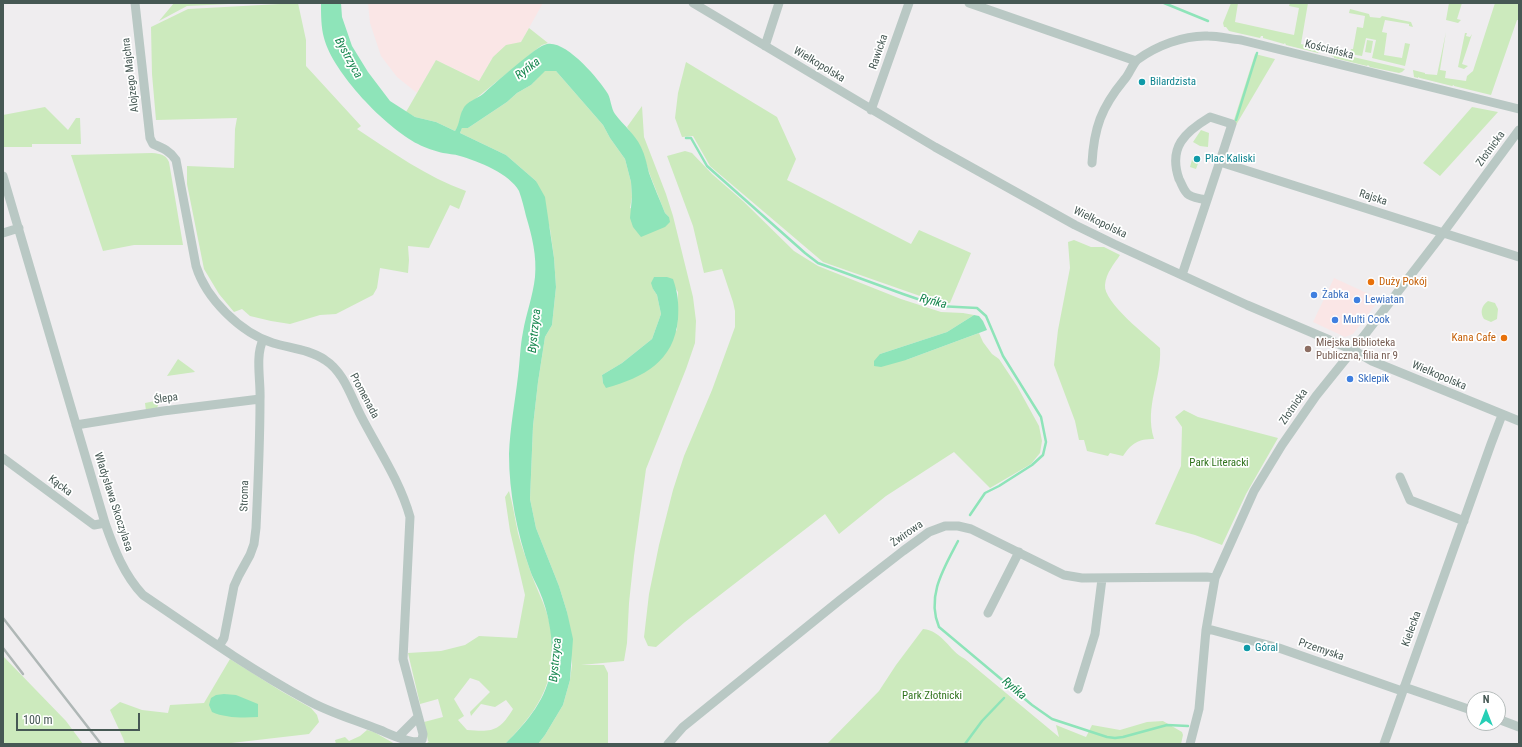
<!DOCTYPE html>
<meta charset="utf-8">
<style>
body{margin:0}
#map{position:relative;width:1522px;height:747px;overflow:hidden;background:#efedef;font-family:"Roboto Condensed",sans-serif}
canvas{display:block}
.frame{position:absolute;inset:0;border:4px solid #465854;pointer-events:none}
.north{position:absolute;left:1466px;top:691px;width:40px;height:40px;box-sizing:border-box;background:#fff;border:1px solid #b5bcbb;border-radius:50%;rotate:0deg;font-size:11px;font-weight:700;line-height:16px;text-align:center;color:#465854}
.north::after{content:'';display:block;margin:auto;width:14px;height:18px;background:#27cfb6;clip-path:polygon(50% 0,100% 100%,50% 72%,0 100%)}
.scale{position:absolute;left:16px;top:713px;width:124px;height:18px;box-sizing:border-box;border:2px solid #465854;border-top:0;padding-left:5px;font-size:12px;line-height:14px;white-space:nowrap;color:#465854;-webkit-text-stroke:3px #fff;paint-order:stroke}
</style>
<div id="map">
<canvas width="1522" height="747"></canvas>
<div class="frame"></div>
<div class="north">N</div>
<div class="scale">100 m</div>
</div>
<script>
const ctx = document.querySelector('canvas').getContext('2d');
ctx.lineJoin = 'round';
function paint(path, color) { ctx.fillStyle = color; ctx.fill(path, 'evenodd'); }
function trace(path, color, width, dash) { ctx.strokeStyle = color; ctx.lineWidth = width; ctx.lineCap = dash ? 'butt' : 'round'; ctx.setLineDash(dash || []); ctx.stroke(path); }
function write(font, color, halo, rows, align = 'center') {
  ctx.font = font + ' "Roboto Condensed",sans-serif'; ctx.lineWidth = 3.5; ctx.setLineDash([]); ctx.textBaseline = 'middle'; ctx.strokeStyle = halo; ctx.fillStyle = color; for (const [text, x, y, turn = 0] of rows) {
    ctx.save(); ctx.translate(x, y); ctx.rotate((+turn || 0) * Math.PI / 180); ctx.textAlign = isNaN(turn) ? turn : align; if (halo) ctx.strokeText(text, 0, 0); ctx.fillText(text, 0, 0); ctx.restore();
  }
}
paint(new Path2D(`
 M368 3H543L521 42 493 57 479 81 436 60 417 93 397 77 381 56 370 23Z
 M1334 278 1380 299 1353 334 1345 337 1313 322Z`), '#fae6e6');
paint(new Path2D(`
 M174 3H250L187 6 159 21Z
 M298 3 306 40V66L361 126 357 129C392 152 427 177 466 191L459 209 450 205 429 248 408 246 409 260 408 273 380 268 377 288 373 295 336 314 320 315 290 324 271 321 250 316 242 309 234 312 219 294 204 269 187 184V166L234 168 235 129 237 118 156 120 152 74 151 27 188 9Z
 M1231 3H1238L1235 22 1294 35 1299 8 1289 6 1290 3H1308L1301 44 1314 47 1315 44 1321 45 1318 53 1286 45 1285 43 1284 44 1263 38V36H1261L1260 38 1229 31 1226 27H1224L1223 23Z
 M1449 3H1462L1457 19 1461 20 1458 23 1446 20Z
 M1495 3H1519V20H1517L1491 95 1454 86V85L1452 86 1420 78 1418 77V78L1414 77 1413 70 1425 73V74L1437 75 1446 32 1440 70 1446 71 1445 78 1466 81 1467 76 1473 71Z
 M1350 9 1369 14 1370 17 1380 18 1382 16 1411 22 1413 27 1409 26V24L1385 20 1382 32 1387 33 1384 55 1402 58 1405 43 1410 44 1405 66 1372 58 1376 40 1366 38 1362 56 1350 54 1351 49H1353L1357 27 1363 28 1365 16 1349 13Z
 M529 28 548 43 542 45 533 52 463 109 458 127 455 131 436 122 415 117 406 112 436 60 479 81 493 57 506 45 521 42Z
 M1465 33H1467L1466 36 1470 37 1472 34 1462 64 1468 66 1464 69 1458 67Z
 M1367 40 1373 41 1371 53 1365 52Z
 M1331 50 1336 53 1405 69 1402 72 1399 73 1370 67 1368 65 1367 66 1334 58V56L1333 57 1329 53Z
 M1255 54 1275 59 1236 125 1234 120Z
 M686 62 777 117 796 159 787 180 911 244 919 230 971 253 950 303H940L823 262 710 166 693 136 682 137 675 118 678 93Z
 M545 70 556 71 603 125 610 138 625 159 631 182 632 197 630 208 669 217 665 213 650 175 641 148 627 127 642 106 644 137 666 194 673 216 693 297 696 321 695 343 686 369 646 469 634 556 629 603 627 643 624 661 581 665H604L608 673V744H538L545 735 563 705 570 680 572 665 567 612 559 586 536 528 530 499 533 426 538 382 545 337 552 325 556 287 554 258 550 229 536 181 506 155 460 133 462 128H468L507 102 517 93 531 85ZM654 277H667L678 292 677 330 603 383 602 375 622 363 652 339 661 314 657 295 653 289Z
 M45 107 68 130 76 118H80L81 144H32V147H3V115Z
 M1472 107 1498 112 1440 176 1423 163Z
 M1201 130 1209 133 1208 147 1200 146 1193 142Z
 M685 151 692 153 712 174 744 202 794 251 818 266 901 299 941 312 963 313 974 315 947 332 880 354 906 360 979 333 983 342 992 354 999 359 1017 386 1039 426 1042 441 1040 453 1031 464 990 488 954 452 886 496 839 534 825 514 685 622 656 647 648 646 644 637 649 594 659 545 673 490 684 456 712 390 735 327V311L733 302 722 269 704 273 693 226 667 156Z
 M152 153C161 154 165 154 169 162L183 245H134L103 251 71 155Z
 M1193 156 1200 158 1196 169 1190 167Z
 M1074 240 1091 247H1104L1120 255C1114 264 1106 273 1105 285 1103 302 1147 336 1160 348 1162 380 1144 406 1154 439 1138 439 1132 443 1123 456L1110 453 1108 456 1087 451 1084 440H1079L1075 421 1054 365 1058 330 1070 268 1068 242Z
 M1488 301 1495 303 1498 309 1497 319 1491 322 1484 319C1480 313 1481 306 1488 301Z
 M178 359 193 370 195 372 167 376Z
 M160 400 157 408 146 411 145 403Z
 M1184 410 1198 417 1278 438 1246 494 1222 545 1195 535 1155 524 1181 466 1182 427 1175 417Z
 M509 491C513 505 515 519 518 533 521 545 526 558 530 570 536 589 546 605 550 625 559 677 541 708 505 744H426L429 741H428L424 722 443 717 438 699 420 704 408 653 441 651 465 645 479 636 517 638 525 595 510 531 505 497ZM470 678 479 681 490 692 470 712 471 716 481 704 495 707 506 700 513 709C499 732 492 732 467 730L458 720 464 716 454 699Z
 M923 629C943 631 949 651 965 659L1059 737 1056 725 1086 737 1092 725 1120 730 1147 722 1163 721 1182 732 1183 735 1181 744H827L879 691 896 665Z
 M3 656 66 721 83 744H3Z
 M230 659 281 691 311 708 317 715 319 722 309 734 223 744H125L123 738 110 710 120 702 142 710 168 713 170 705 204 703Z
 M367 730 374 732 395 744H336L335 740 345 737 349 741 360 736Z`), '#cceabd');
paint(new Path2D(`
 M321 3H341L342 17 352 46 368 72 390 101 415 117 436 122 455 131C460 124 459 116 463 109 467 101 477 99 483 94 492 86 537 45 547 44 566 40 599 79 608 94 611 100 611 108 615 114 623 125 635 134 641 147 645 155 647 165 649 173 654 187 660 200 665 213L669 217 670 222 665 227 641 237 633 227 630 218 632 197 631 182 625 159 610 138 603 125 556 71H545L531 85 517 93 507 102 468 128H462L460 133 506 155 536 181 545 197 554 258 556 287 552 325 545 337 538 382 533 426 530 499 536 528 559 586 567 612 573 639 570 680 563 705 545 735 538 744H505C527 722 548 698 551 667 554 641 549 613 539 590 536 583 532 577 530 570 517 533 509 493 509 454 510 428 515 402 518 376 520 361 520 347 523 332 526 314 533 296 535 277 537 256 532 236 526 216 524 208 522 199 519 191 510 174 478 161 460 156 454 154 448 154 443 153 435 151 425 148 418 144 386 128 333 73 324 38 321 27 321 14 321 3Z
 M654 277H667L673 279C678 293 679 305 678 319 674 362 644 377 606 388L603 383 602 375 622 363 652 339 661 314 657 295 653 289 651 283Z
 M974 315 979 316 983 321 987 330 906 360 881 367 874 366V361L880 354 947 332Z
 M224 694 236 695 258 704V717C243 718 225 718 212 712L209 705 211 698 216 695Z`), '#8ee4b9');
trace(new Path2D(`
 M1164 3 1208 21
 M1236 120 1257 53
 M686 138H691L707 166 805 253 818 263 903 294 938 306 977 308 986 316 1003 356 1041 417 1046 442 1043 455 1032 465 999 486 985 493 970 515
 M958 541C944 568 926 596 939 627L1032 705 1052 719 1107 737 1115 738 1123 737 1167 725 1188 726
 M965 744 982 721 1004 698`), '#8ee4b9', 2.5);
trace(new Path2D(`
 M693 3 935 147 1075 225 1114 244 1247 305 1353 350 1372 361 1519 421
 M969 3 1136 61
 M765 46 779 3
 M871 110 909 3
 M1220 162 1519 257
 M1092 163C1094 128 1101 108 1124 80 1129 75 1132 65 1137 60 1156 46 1184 35 1208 36 1219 36 1230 39 1241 40L1519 109
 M3 176 105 523C114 549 124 575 143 595 196 631 250 669 307 700 330 713 356 720 380 730 390 734 414 746 422 740L423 734 403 659 410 517C400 481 378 449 361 416 351 397 344 372 325 360 311 350 290 348 273 343 241 333 206 299 196 266L176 160C170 151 163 148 153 144L150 138 135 3
 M3 233 19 228
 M1182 275C1199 224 1216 174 1232 124L1210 117C1185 132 1168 147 1179 179 1182 184 1184 192 1189 195 1194 198 1201 199 1207 200
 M76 425 163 411 260 399
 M3 458 94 525 105 523
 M1400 477 1410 500 1464 521
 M988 613 1019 552
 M1206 630H1212L1279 648 1402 691
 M219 646 224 638 234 586 239 575 250 555 254 544 256 528C258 486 260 443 260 400 261 382 255 356 263 340
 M1404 687 1474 711
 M1078 689 1095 634 1102 579
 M1498 719 1519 727
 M398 737 418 717
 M668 744 683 727 840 600 903 551 929 532 945 526H958L971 529 1064 575 1082 578 1207 577 1215 578
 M1190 744 1199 709 1206 630 1215 578 1254 491 1282 445 1316 396 1353 350 1437 241 1519 130
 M1384 744 1491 444 1502 415`), '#b9c8c4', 9);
trace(new Path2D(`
 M3 618 101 744
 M3 648 23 674`), '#afb7b6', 2.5);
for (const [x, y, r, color] of [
 [1142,82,4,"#0f9aa8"],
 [1197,159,4,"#0f9aa8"],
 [1371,282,4,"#e8710a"],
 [1314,295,4,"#3f7fe0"],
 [1357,300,4,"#3f7fe0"],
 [1335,320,4,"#3f7fe0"],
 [1504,338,4,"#e8710a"],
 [1308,349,4,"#8d6e63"],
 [1350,379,4,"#3f7fe0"],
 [1247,648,4,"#0f9aa8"]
]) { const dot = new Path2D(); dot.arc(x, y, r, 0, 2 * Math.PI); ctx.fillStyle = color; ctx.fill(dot); trace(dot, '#fff', 1.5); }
write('11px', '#465854', '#fff', [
 ["Kościańska",1329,50,14],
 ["Rawicka",879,52,-71],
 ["Wielkopolska",819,65,31],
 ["Alojzego Majchra",131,75,-97],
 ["Złotnicka",1491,149,-54],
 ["Rajska",1373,198,18],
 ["Wielkopolska",1100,223,26],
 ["Wielkopolska",1439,376,23],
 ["Promenada",364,396,62],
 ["Ślepa",166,399,-8],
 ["Złotnicka",1294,407,-55],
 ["Kącka",60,486,37],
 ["Stroma",245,496,-88],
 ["Władysława Skoczylasa",113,502,72],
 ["Żwirowa",907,534,-35],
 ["Kielecka",1412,629,-70],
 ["Przemyska",1321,650,19]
]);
write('11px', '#0d838f', '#fff', [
 ["Bilardzista",1150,82],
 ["Plac Kaliski",1205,159],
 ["Góral",1255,648]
], 'left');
write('11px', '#c56008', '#fff', [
 ["Duży Pokój",1379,282],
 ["Kana Cafe",1496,338,"right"]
], 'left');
write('11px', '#366cbe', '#fff', [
 ["Żabka",1322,295],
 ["Lewiatan",1365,300],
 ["Multi Cook",1343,320],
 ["Sklepik",1358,379]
], 'left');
write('11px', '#785e54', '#fff', [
 ["Miejska Biblioteka",1316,343],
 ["Publiczna, filia nr 9",1316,356]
], 'left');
write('11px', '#30731d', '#fff', [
 ["Park Literacki",1219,463],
 ["Park Złotnicki",932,696]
]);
write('italic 12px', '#16864e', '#fff', [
 ["Bystrzyca",348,58,61],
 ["Ryńka",528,69,-37],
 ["Ryńka",933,302,14],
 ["Bystrzyca",535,331,-84],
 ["Bystrzyca",556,660,-85],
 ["Ryńka",1014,689,40]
]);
</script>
